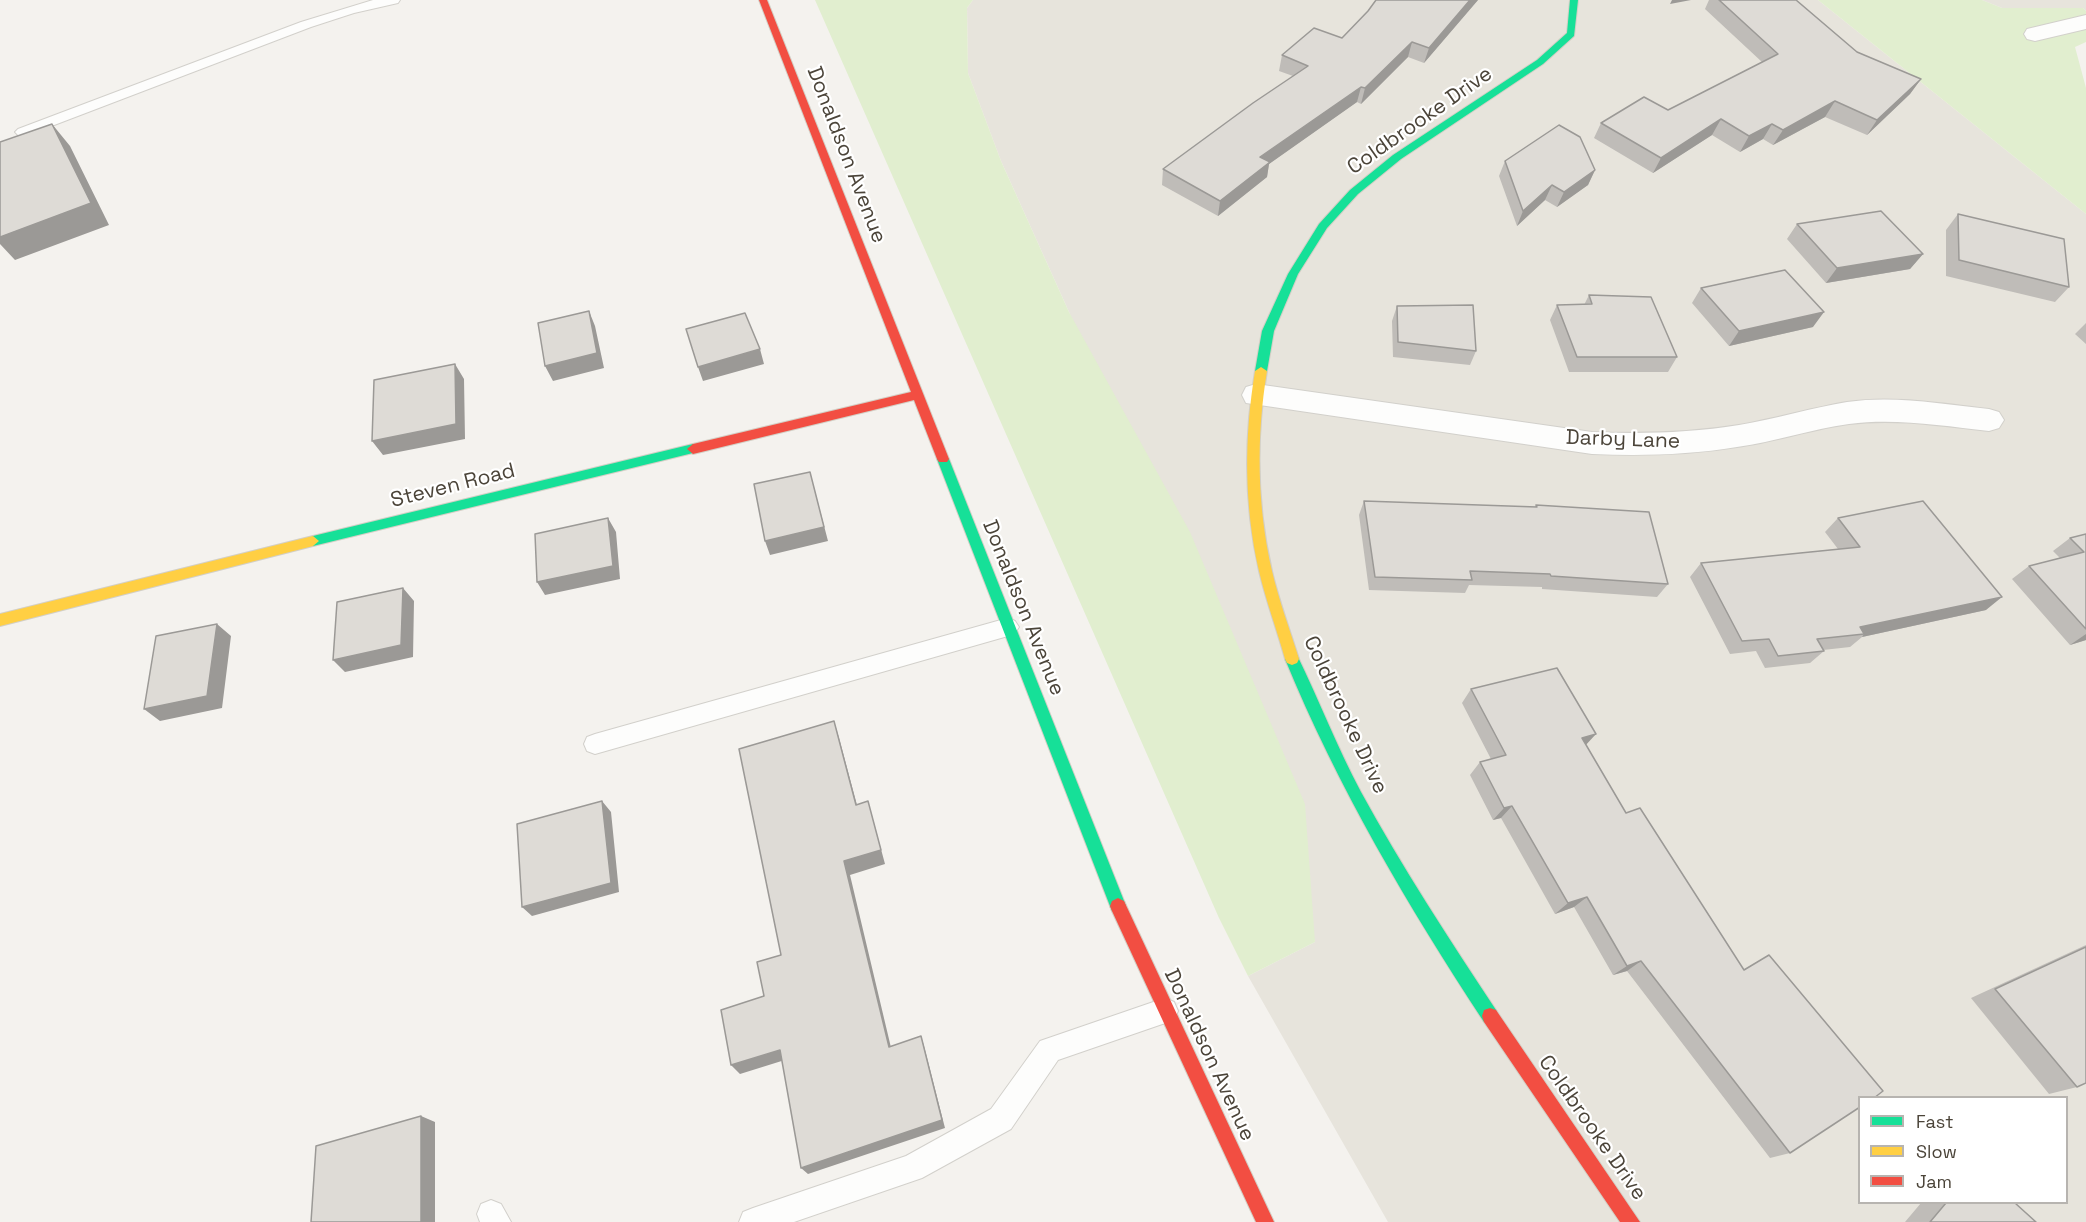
<!DOCTYPE html>
<style>
body{margin:0}
#map{position:relative;width:2086px;height:1222px;overflow:hidden;background:#f4f2ee;font-family:"Space Grotesk",sans-serif}
canvas{display:block}
.legend{position:absolute;left:1858px;top:1096px;width:210px;height:108px;box-sizing:border-box;background:#fff;border:2px solid #b7b4b0;margin:0;padding:8px 10px;list-style:none;font-size:18px;color:#4b4439}
.legend li{display:flex;align-items:center;gap:12px;height:30px}
.legend b{width:30px;border:2px solid #b7b4b0}
</style>
<div id="map">
<canvas width="2086" height="1222"></canvas>
<ul class="legend">
<li><b style="height:8px;background:#16e098"></b>Fast</li>
<li><b style="height:8px;background:#ffcf43"></b>Slow</li>
<li><b style="height:8px;background:#f24e42"></b>Jam</li>
</ul>
</div>
<script>
const ctx = document.querySelector('canvas').getContext('2d');
ctx.lineJoin = 'round';
function paint(path, color) { ctx.fillStyle = color; ctx.fill(path, 'evenodd'); }
function trace(path, color, width, dash) { ctx.strokeStyle = color; ctx.lineWidth = width; ctx.lineCap = dash ? 'butt' : 'round'; ctx.setLineDash(dash || []); ctx.stroke(path); }
function write(font, color, halo, rows, align = 'center') {
  ctx.font = font + ' "Space Grotesk",sans-serif'; ctx.lineWidth = 4.5; ctx.setLineDash([]); ctx.textBaseline = 'middle'; ctx.strokeStyle = halo; ctx.fillStyle = color; for (const [text, x, y, turn = 0] of rows) {
    ctx.save(); ctx.translate(x, y); ctx.rotate((+turn || 0) * Math.PI / 180); ctx.textAlign = isNaN(turn) ? turn : align; if (halo) ctx.strokeText(text, 0, 0); ctx.fillText(text, 0, 0); ctx.restore();
  }
}
paint(new Path2D(`
 M973 0H1818L2086 214V1222H1388L1248 976 1315 942 1069 312 1001 161 968 73 967 8ZM1860 1098H2066V1202H1860Z
 M1982 0H2086V11L2083 8H2002Z`), '#e7e4dc');
paint(new Path2D(`
 M815 0H973L967 8 968 73 1001 161 1069 312 1190 532 1305 804 1315 942 1248 976 1219 918Z
 M1818 0H1982L2002 8H2083L2086 11V42L2075 47 2086 88V214Z`), '#e1eecf');
const lane = new Path2D(`
 M373 0H400L398 3 354 13 311 27 28 135H18L15 132 18 129 301 22Z
 M1008 618 1015 621 1019 627 1015 633 1008 636 595 754 587 751 584 744 587 737 595 734Z
 M1165 998 1174 1002 1178 1011 1174 1020 1058 1060 1011 1129 922 1178 794 1222H739L743 1212 753 1208 906 1156 991 1109 1040 1041Z
 M491 1200 501 1204 511 1222H480L477 1214 481 1204Z`);
const street = new Path2D(`
 M2086 15V29L2035 41 2027 39 2024 34 2027 29Z
 M1256 384 1592 432C1641 434 1690 433 1739 425 1775 419 1811 408 1847 402 1894 395 1942 404 1989 409L1999 412 2004 420 1999 428 1989 431C1942 426 1896 418 1849 424 1811 429 1775 442 1737 447 1689 455 1641 456 1592 454L1246 403 1242 395 1246 387Z`);
const fast = new Path2D(`
 M1570 0H1578L1574 36 1543 64 1401 159 1358 194 1327 228 1298 274 1274 331 1267 371 1265 374H1257L1255 371 1262 331 1288 274 1319 224 1350 190 1393 155 1537 60 1567 33Z
 M693 444 697 446 699 449 697 452 313 546 307 541 313 536Z
 M943 454 949 459 1126 906 1124 911 1118 914 1112 911 1110 906 937 459Z
 M1292 653 1297 655C1319 700 1337 747 1361 792 1402 867 1449 939 1496 1010L1498 1016 1496 1022 1490 1024 1484 1022C1408 906 1338 788 1285 659L1287 655Z`);
const slow = new Path2D(`
 M1261 367 1267 371C1256 437 1257 506 1272 571 1279 601 1290 630 1299 659L1297 663 1292 665 1287 663 1285 659C1277 630 1266 601 1259 571 1244 506 1244 437 1255 371Z
 M313 536 319 541 313 546 0 626V614Z`);
const jam = new Path2D(`
 M759 0H767L949 459 947 462H939L937 459 914 400 693 454 687 449 693 444 911 392Z
 M1118 898 1124 901 1274 1222H1256L1112 911 1110 906 1112 901Z
 M1490 1008 1496 1010 1640 1222H1620L1484 1022 1482 1016 1484 1010Z`);
trace(lane, '#d2d0cb', 2);
trace(street, '#d2d0cb', 2);
trace(fast, '#d3cfc5', 2);
trace(slow, '#d3cfc5', 2);
trace(jam, '#d3cfc5', 2);
paint(lane, '#fdfdfc');
paint(street, '#fdfdfc');
paint(fast, '#16e098');
paint(slow, '#ffcf43');
paint(jam, '#f24e42');
paint(new Path2D(`
 M1376 0H1478L1424 63 1408 57 1361 104 1357 102 1269 164 1267 177 1218 216 1162 185 1163 169 1293 76 1279 71 1282 55 1342 38 1368 11Z
 M1709 0H1796L1857 52 1921 79 1910 94 1867 135 1825 117 1773 145 1763 139 1740 152 1712 135 1653 173 1594 138 1601 123 1668 110 1762 62 1705 9Z
 M1505 161 1595 170 1588 185 1557 207 1545 200 1517 226 1499 176Z
 M1958 214 2069 287 2055 302 1946 276V230Z
 M1797 224 1923 254 1910 269 1826 283 1787 239Z
 M1701 288 1813 327 1729 346 1692 303Z
 M1589 295 1677 357 1668 372H1569L1550 320 1557 305H1584Z
 M1397 306 1476 351 1470 365 1393 357 1392 321Z
 M2086 323V344L2075 334Z
 M1364 501 1535 507 1536 505 1668 584 1657 597 1542 589V587L1469 585 1465 593 1369 590 1359 515Z
 M1838 518 1986 610 1862 637 1850 647 1823 650 1824 651 1810 663 1765 668 1756 651 1730 654 1690 577 1701 563 1838 549 1825 532Z
 M2086 534V640L2070 645 2012 579 2029 566 2060 558 2053 551 2070 538Z
 M1471 689 1586 745 1626 813 1743 970 1769 955 1790 1153 1770 1158 1627 971 1613 975 1574 907 1555 914 1501 818 1493 820 1470 775 1480 762 1491 759 1462 703Z
 M2086 945V1083L2077 1087 2049 1094 1971 998Z
 M1921 1203H2015L2036 1222H1905Z`), '#bfbcb8');
paint(new Path2D(`
 M1470 0H1478L1424 63 1429 48Z
 M1672 0H1691L1670 4Z
 M1412 42 1408 57 1361 104 1365 88Z
 M1921 79 1910 94 1867 135 1877 120Z
 M1361 87 1357 102 1269 164 1267 177 1218 216 1220 201 1260 157Z
 M1835 101 1825 117 1773 145 1783 130Z
 M1721 119 1712 135 1653 173 1661 158Z
 M52 124 70 146 109 225 15 260 0 244V237Z
 M1772 124 1763 139 1740 152 1749 136Z
 M1595 170 1588 185 1557 207 1564 192Z
 M1552 185 1545 200 1517 226 1523 211Z
 M1923 254 1910 269 1826 283 1837 268Z
 M589 311 595 326 604 368 553 381 545 366Z
 M1824 312 1813 327 1729 346 1739 331Z
 M760 349 764 364 703 381 698 367Z
 M455 364 464 379 465 439 383 455 372 441Z
 M810 472 828 541 770 555 765 541Z
 M608 518 616 532 620 579 545 595 537 582Z
 M403 588 414 601 413 657 345 672 333 660Z
 M2002 597 1986 610 1862 637 1864 634 1860 627Z
 M217 624 231 636 222 708 160 721 144 709Z
 M2086 634V640L2070 645Z
 M834 721 839 738 861 820 856 805Z
 M1596 734 1584 747 1582 738Z
 M602 801 611 812 619 892 532 916 522 907Z
 M868 801 885 864 850 875 893 1056 889 1047 844 861Z
 M1512 806 1501 818 1493 820 1504 808Z
 M1587 897 1574 907 1555 914 1568 903Z
 M1641 961 1627 971 1613 975 1627 966Z
 M921 1036 924 1046 945 1128 808 1174 801 1168Z
 M780 1050 788 1059 740 1074 731 1065Z
 M421 1116 435 1122V1222H421Z`), '#9b9996');
const building = new Path2D(`
 M1376 0H1470L1429 48 1412 42 1365 88 1361 87 1260 157 1270 162 1220 201 1163 169 1253 103 1308 66 1282 55 1314 28 1342 38 1368 11Z
 M1719 0H1796L1857 52 1921 79 1877 120 1835 101 1783 130 1772 124 1749 136 1721 119 1661 158 1601 123 1644 97 1668 110 1778 54Z
 M52 124 91 203 0 237V142Z
 M1559 125 1580 137 1595 170 1564 192 1552 185 1523 211 1505 161Z
 M1881 211 1923 254 1837 268 1797 224Z
 M1958 214 2064 239 2069 287 1959 260Z
 M1785 270 1824 312 1739 331 1701 288Z
 M1589 295 1651 297 1677 357H1577L1557 305 1592 304Z
 M1473 305 1476 351 1398 342 1397 306Z
 M589 311 597 353 545 366 538 323Z
 M745 313 760 349 698 367 686 329Z
 M455 364 456 424 372 441 374 380Z
 M810 472 824 527 765 541 754 484Z
 M1364 501 1537 507 1536 505 1649 512 1668 584 1551 576 1550 574 1470 571 1472 580 1375 577Z
 M1923 501 2002 597 1860 627 1864 634 1817 639 1824 651 1778 656 1769 639 1742 641 1701 563 1860 547 1838 518Z
 M608 518 613 566 537 582 535 534Z
 M2086 534V629L2029 566 2084 552 2070 538Z
 M403 588 401 645 333 660 337 602Z
 M217 624 207 696 144 709 156 636Z
 M1557 668 1596 734 1582 738 1626 813 1640 808 1744 970 1769 955 1883 1091 1874 1098H1860V1107L1790 1153 1641 961 1627 966 1587 897 1568 903 1512 806 1504 808 1480 762 1506 755 1471 689Z
 M834 721 856 805 868 801 881 850 844 861 889 1047 921 1036 942 1120 801 1168 780 1050 731 1065 721 1010 764 996 757 962 781 955 739 749Z
 M602 801 611 883 522 907 517 824Z
 M2086 947V1083L2077 1087 1995 989Z
 M421 1116V1222H311L316 1146Z
 M1946 1203H2015L2036 1222H1930Z`);
paint(building, '#dedbd6');
trace(building, '#9b9996', 1.5);
write('21px', '#4b4439', '#fff', [
 ["Coldbrooke Drive",1420,121,-35],
 ["Donaldson Avenue",846,155,69],
 ["Darby Lane",1623,440,2],
 ["Steven Road",453,486,-14],
 ["Donaldson Avenue",1023,608,68],
 ["Coldbrooke Drive",1345,715,65],
 ["Donaldson Avenue",1209,1055,65],
 ["Coldbrooke Drive",1592,1128,55]
]);
</script>
